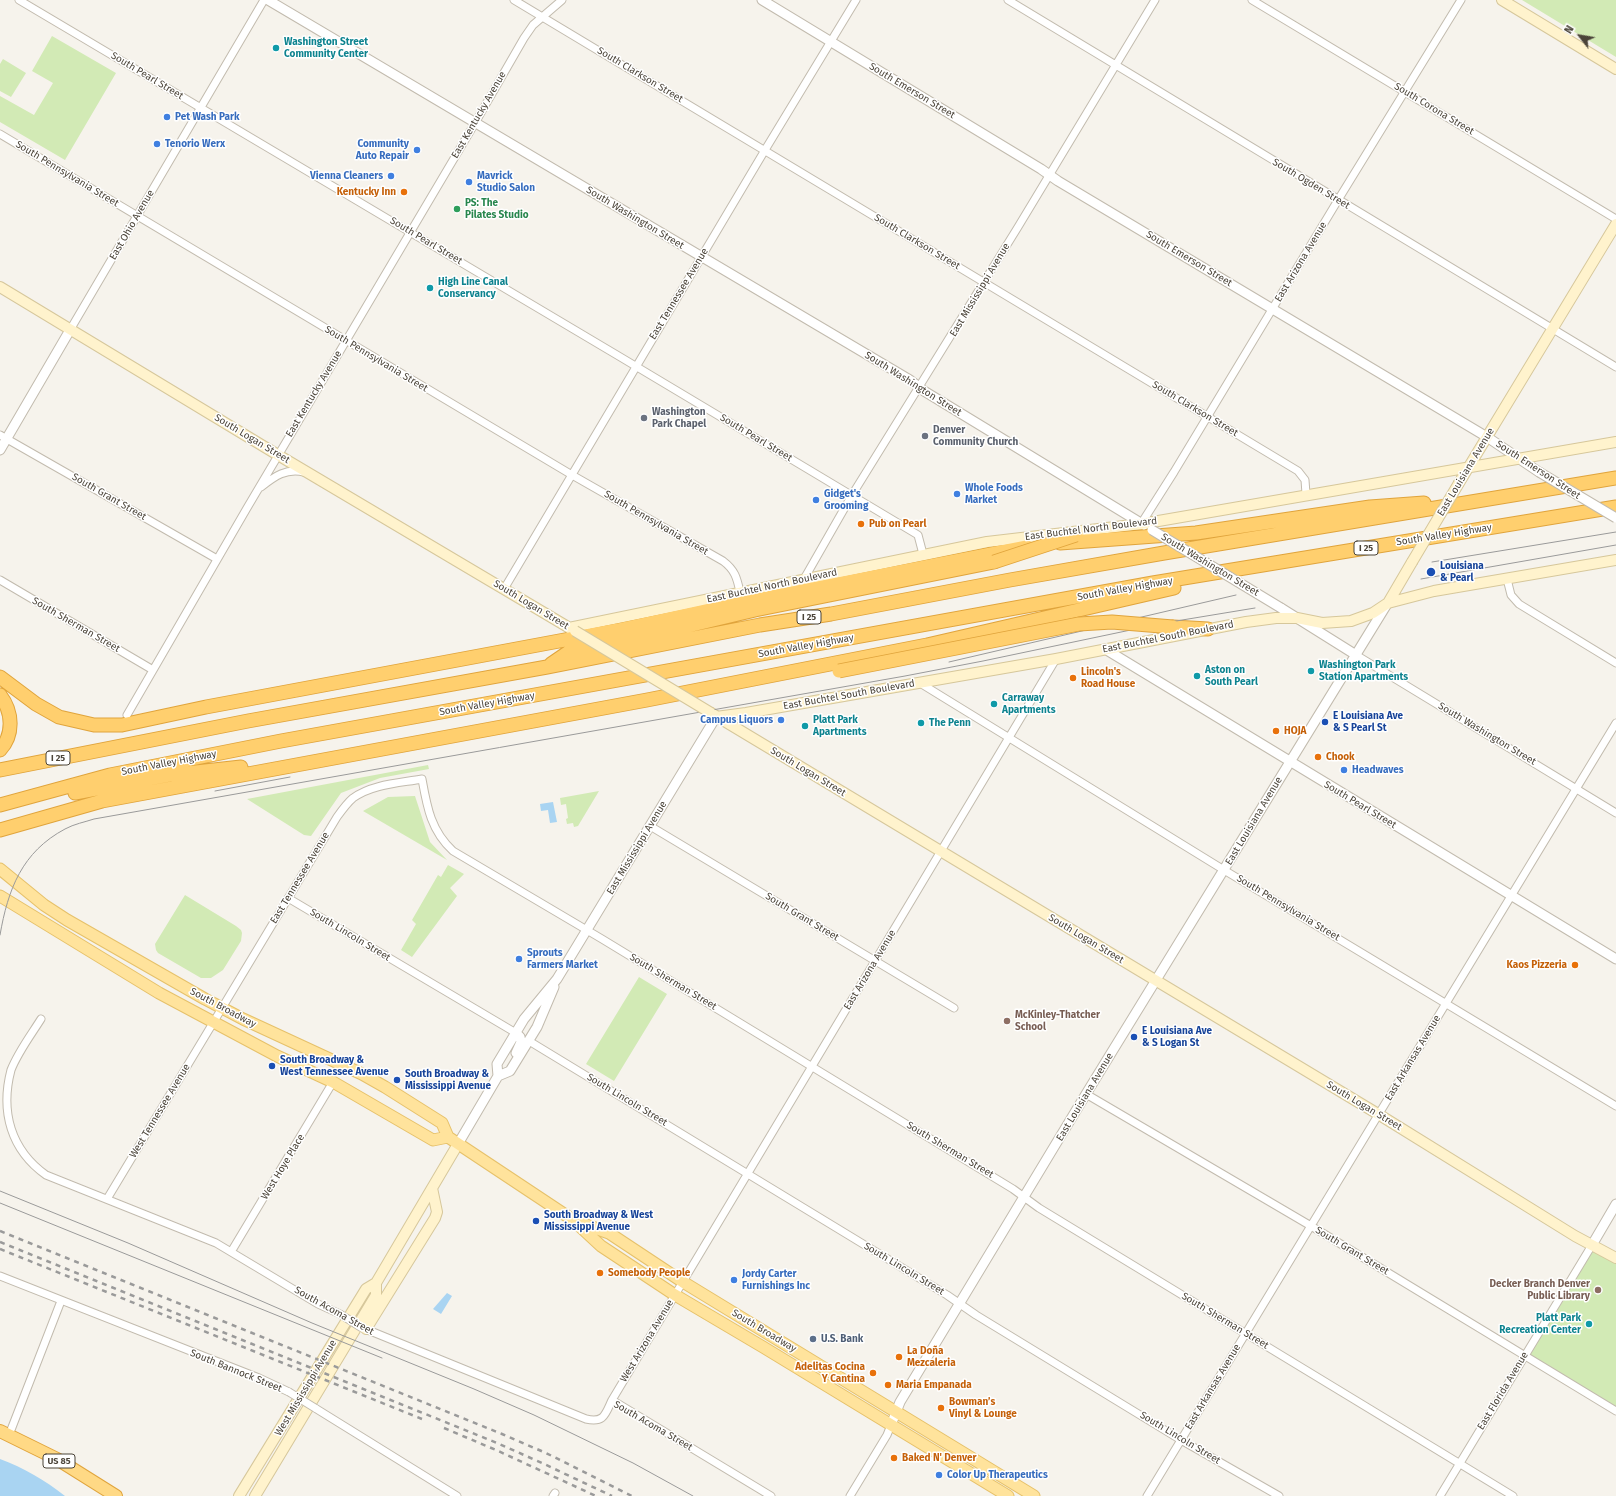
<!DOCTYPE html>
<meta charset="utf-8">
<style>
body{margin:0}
#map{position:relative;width:1616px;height:1496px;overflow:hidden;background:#f6f3ec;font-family:"Fira Sans",sans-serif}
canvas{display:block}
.north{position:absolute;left:1560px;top:16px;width:40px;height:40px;-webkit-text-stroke:3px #fff;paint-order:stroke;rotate:301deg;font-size:11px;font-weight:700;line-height:16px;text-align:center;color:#4b4439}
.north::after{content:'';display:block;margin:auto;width:14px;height:18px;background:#4b4439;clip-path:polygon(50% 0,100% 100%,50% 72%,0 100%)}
</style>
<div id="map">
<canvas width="1616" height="1496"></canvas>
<div class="north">N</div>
</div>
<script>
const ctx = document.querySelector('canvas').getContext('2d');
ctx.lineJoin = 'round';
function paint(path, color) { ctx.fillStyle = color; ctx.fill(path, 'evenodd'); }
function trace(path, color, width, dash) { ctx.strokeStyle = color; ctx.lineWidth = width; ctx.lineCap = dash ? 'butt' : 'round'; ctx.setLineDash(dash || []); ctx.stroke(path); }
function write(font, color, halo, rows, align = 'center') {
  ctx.font = font + ' "Fira Sans",sans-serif'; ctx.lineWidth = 3; ctx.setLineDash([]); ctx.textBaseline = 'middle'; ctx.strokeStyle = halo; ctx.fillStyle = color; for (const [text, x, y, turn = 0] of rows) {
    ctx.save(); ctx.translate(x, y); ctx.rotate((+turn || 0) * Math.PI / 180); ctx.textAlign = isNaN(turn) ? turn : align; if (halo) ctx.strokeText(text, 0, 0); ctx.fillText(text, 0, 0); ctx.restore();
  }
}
paint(new Path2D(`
 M1522 0H1616V57Z
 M52 36 116 73 65 160 0 122V96L34 115 53 83 32 71Z
 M3 59 26 73 11 97 0 91V64Z
 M428 765 429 769 380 778 341 793 311 836 304 835 247 799Z
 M599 791 578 826 574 827 573 823 567 824 566 819 568 818 566 804 561 805 560 798Z
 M415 796 430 842 447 860 363 811 388 797Z
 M448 865 464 874 450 888 457 896 412 957 401 950 416 924 412 920 438 875 441 877Z
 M185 895 236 926 241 930 242 933 241 941 223 970 211 978H201L158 953 156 950 155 944Z
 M639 977 667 994 614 1081 586 1064Z
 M1592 1245 1616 1259V1408L1525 1355Z`), '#d2eab5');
paint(new Path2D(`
 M553 802 557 822 550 823 548 810 541 811 540 804Z
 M447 1293 452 1296 441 1314 433 1309Z
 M0 1459C24 1468 45 1480 65 1496H0Z`), '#a9d4f2');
const minor = new Path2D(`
 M19 0 622 358 918 535 923 554
 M514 0 1298 471 1305 480 1306 494
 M1008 0 1616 367
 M1252 0 1616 219
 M0 134 572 475 723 561C735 570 737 578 740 592
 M70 330 264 0
 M0 435 217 559
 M261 487C275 476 286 468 304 472
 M1141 524 1174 472 1338 200 1461 0
 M804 579 852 495 1018 227 1155 0
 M1507 579 1511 595 1519 604 1616 663
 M0 580 153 670
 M504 589 765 150 856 0
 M1356 655 1616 813
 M920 683 1224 870 1616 1106
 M127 715 247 508 475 123 524 38 533 25 562 0
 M650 826 954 1008
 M288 898 516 1033
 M41 1019C31 1035 18 1052 11 1070 0 1112 11 1150 46 1175L216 1243 318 1304 340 1314
 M529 1041 947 1295 976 1315 1181 1440 1279 1496
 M1086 1094 1311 1226 1616 1411
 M107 1199 337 817C342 810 347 803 353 798 372 784 400 783 422 779 427 807 431 831 453 851L602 939 1013 1189 1039 1208 1513 1496
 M231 1252 333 1082
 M0 1276 259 1378 289 1392
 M363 1328 586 1419C604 1423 605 1415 612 1400L1056 659
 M612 1400 771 1496
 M315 1408 457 1496
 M9 1435 61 1301
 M553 1496 555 1493
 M850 1496 887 1435 891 1425
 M1147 1496 1616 723
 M1440 1496 1592 1245`);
const tertiary = new Path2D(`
 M268 0 910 380 924 391 1144 525
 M762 0 1041 169 1058 181 1487 437 1539 472
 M0 450 70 330
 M1281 608 1356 655
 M1105 649 1616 959
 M516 1033 520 1037 521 1042 516 1053
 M498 1076 510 1071 537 1027 554 987
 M458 1144 498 1076 497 1064 524 1019 557 979 716 717
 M1592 1245 1616 1204
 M891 1425 900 1402 1086 1094 1387 604`);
const secondary = new Path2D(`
 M1502 0 1616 69
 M0 287 278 455 573 630
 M1459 483 1616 224
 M1388 603 1412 562
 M569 628 987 542 1141 524 1616 442
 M711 713 1378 1114 1575 1236 1616 1258
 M716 717 746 713 1056 659 1246 622 1276 618H1297L1322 623 1351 621 1373 613 1388 603 1434 591 1616 560
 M366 1329 435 1218 437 1212 432 1188
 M239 1496 366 1289 376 1283 458 1144
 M255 1496 376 1295V1283`);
const primary = new Path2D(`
 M0 869 44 905 67 920 205 999 243 1019 362 1074 385 1087 442 1123 448 1137 573 1220 601 1246 675 1295 763 1347 1008 1496
 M0 896 159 993 277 1056 333 1082 433 1140 448 1137
 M578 1222 609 1233 683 1282 1034 1496`);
const trunk = new Path2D(`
 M0 1431 57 1459 116 1496`);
const motorway = new Path2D(`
 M1060 543 1196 533 1370 507 1424 503
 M1173 627 1208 629
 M551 664 570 651 650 635 755 610 994 562
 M0 677 36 704 59 717 94 725H122L206 707 618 630 751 601 1027 547
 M0 695C13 712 14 735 0 750
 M0 770 248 721 547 667 760 625 831 614 1010 580 1164 553 1616 478
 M75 793 169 775 241 767
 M0 805 110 775 281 741 1153 583 1616 507
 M0 830 102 801 647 700 927 645 1174 588`);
trace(minor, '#c2bbae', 9);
trace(tertiary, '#c2bbae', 11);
trace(secondary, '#d6c79b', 12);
trace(primary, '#e6c16a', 13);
trace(trunk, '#e0a43c', 14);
trace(motorway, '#e0a43c', 15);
trace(minor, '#fff', 7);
trace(tertiary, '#fff', 9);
trace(secondary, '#fff3cd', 10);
trace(primary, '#ffe39c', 11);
trace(trunk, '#ffd985', 12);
trace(motorway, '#ffcf6e', 13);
trace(new Path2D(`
 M1432 562 1616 532
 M1421 579 1616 545
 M949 662 1236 595
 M215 791 290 777
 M0 935C8 889 22 852 65 829 74 824 85 822 94 819L905 676 983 661 1164 623 1255 608
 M0 1191 128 1243 312 1323 474 1389 534 1415 633 1463 693 1496
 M0 1203 382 1358`), '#9a9a9a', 1);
trace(new Path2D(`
 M0 1231 502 1434 546 1453 632 1496
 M0 1242 497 1443 542 1463 612 1496
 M0 1249 422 1419
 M444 1428 496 1450 596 1496`), '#9a9a9a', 2.5, [5, 5]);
const minorBridge = new Path2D(`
 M340 1314 362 1328
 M289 1392 315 1408`);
const tertiaryBridge = new Path2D(`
 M1539 472 1616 518
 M1152 530 1281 608`);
const secondaryBridge = new Path2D(`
 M1412 562 1459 483
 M575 631 711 713`);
const motorwayBridge = new Path2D(`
 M994 562 1076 535
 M839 671 1079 624 1112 622 1173 627`);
trace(minorBridge, '#c2bbae', 9, []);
trace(tertiaryBridge, '#c2bbae', 11, []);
trace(secondaryBridge, '#d6c79b', 12, []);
trace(motorwayBridge, '#e0a43c', 15, []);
trace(minorBridge, '#fff', 7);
trace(tertiaryBridge, '#fff', 9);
trace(secondaryBridge, '#fff3cd', 10);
trace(motorwayBridge, '#ffcf6e', 13);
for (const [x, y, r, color] of [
 [276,48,4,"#0f9aa8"],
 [167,117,4,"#3f7fe0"],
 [157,144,4,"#3f7fe0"],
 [417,150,4,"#3f7fe0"],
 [391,176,4,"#3f7fe0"],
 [469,182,4,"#3f7fe0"],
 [404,192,4,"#e8710a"],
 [457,209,4,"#2e9e5b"],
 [430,288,4,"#0f9aa8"],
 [644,418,4,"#6b7280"],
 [925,436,4,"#6b7280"],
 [957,494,4,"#3f7fe0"],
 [816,500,4,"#3f7fe0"],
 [861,524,4,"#e8710a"],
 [1431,572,5,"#1a4fb4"],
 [1311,671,4,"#0f9aa8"],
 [1197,676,4,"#0f9aa8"],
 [1073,678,4,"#e8710a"],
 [994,704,4,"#0f9aa8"],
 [781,720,4,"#3f7fe0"],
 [1325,722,4,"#1a4fb4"],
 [921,723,4,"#0f9aa8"],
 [805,726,4,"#0f9aa8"],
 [1276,731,4,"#e8710a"],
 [1318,757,4,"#e8710a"],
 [1344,770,4,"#3f7fe0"],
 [519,959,4,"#3f7fe0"],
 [1575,965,4,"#e8710a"],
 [1007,1021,4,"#8d6e63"],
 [1134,1037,4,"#1a4fb4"],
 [272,1066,4,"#1a4fb4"],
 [397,1080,4,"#1a4fb4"],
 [536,1221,4,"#1a4fb4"],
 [600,1273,4,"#e8710a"],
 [734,1280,4,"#3f7fe0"],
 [1598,1290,4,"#8d6e63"],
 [1589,1324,4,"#0f9aa8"],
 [813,1339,4,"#5c6f8a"],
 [899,1357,4,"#e8710a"],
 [873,1373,4,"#e8710a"],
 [888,1385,4,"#e8710a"],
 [941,1408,4,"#e8710a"],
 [894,1458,4,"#e8710a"],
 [939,1475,4,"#3f7fe0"]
]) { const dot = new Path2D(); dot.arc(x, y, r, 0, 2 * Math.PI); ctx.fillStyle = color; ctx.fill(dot); trace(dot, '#fff', 1.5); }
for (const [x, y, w] of [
 [1366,548,24],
 [809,617,24],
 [58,758,24],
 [59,1461,32]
]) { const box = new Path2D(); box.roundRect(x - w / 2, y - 7, w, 14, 3); ctx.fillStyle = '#fff'; ctx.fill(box); trace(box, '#4b4439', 1); }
write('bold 9px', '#4b4439', null, [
 ["I 25",1366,548],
 ["I 25",809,617],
 ["I 25",58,758],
 ["US 85",59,1461]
]);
write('bold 10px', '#0d838f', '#fff', [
 ["Washington Street",284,42],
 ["Community Center",284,54],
 ["High Line Canal",438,282],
 ["Conservancy",438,294],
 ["Washington Park",1319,665],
 ["Station Apartments",1319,677],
 ["Aston on",1205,670],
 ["South Pearl",1205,682],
 ["Carraway",1002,698],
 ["Apartments",1002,710],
 ["Platt Park",813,720],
 ["Apartments",813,732],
 ["The Penn",929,723],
 ["Platt Park",1581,1318,"right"],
 ["Recreation Center",1581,1330,"right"]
], 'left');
write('10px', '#4b4439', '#fff', [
 ["South Clarkson Street",640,75,31],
 ["South Pearl Street",147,76,31],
 ["South Emerson Street",912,91,31],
 ["South Corona Street",1434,109,31],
 ["East Kentucky Avenue",479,115,-60],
 ["South Pennsylvania Street",67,174,31],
 ["South Ogden Street",1311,184,31],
 ["South Washington Street",635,218,31],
 ["East Ohio Avenue",132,225,-60],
 ["South Pearl Street",426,241,31],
 ["South Clarkson Street",917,242,31],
 ["South Emerson Street",1189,259,31],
 ["East Arizona Avenue",1301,262,-59],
 ["East Mississippi Avenue",980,290,-59],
 ["East Tennessee Avenue",679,294,-59],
 ["South Pennsylvania Street",376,359,31],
 ["South Washington Street",913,384,32],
 ["East Kentucky Avenue",314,394,-59],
 ["South Clarkson Street",1195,409,31],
 ["South Pearl Street",756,438,31],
 ["South Logan Street",252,439,31],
 ["South Emerson Street",1538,470,33],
 ["East Louisiana Avenue",1466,472,-59],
 ["South Grant Street",109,497,30],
 ["South Pennsylvania Street",656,523,30],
 ["East Buchtel North Boulevard",1091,529,-7],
 ["South Valley Highway",1444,535,-9],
 ["South Washington Street",1210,565,31],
 ["East Buchtel North Boulevard",772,586,-12],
 ["South Valley Highway",1125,589,-10],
 ["South Logan Street",531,605,31],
 ["South Sherman Street",76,625,30],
 ["East Buchtel South Boulevard",1168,637,-11],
 ["South Valley Highway",806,646,-10],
 ["East Buchtel South Boulevard",849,695,-10],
 ["South Valley Highway",487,704,-10],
 ["South Washington Street",1487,734,31],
 ["South Valley Highway",169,763,-11],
 ["South Logan Street",808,772,31],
 ["South Pearl Street",1360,805,31],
 ["East Louisiana Avenue",1254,821,-59],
 ["East Mississippi Avenue",637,848,-59],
 ["East Tennessee Avenue",300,878,-59],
 ["South Pennsylvania Street",1288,908,31],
 ["South Grant Street",802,917,31],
 ["South Lincoln Street",350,935,31],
 ["South Logan Street",1086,939,31],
 ["East Arizona Avenue",870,970,-59],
 ["South Sherman Street",673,982,31],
 ["South Broadway",223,1008,28],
 ["East Arkansas Avenue",1413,1058,-59],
 ["East Louisiana Avenue",1085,1097,-59],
 ["South Lincoln Street",627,1100,31],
 ["South Logan Street",1364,1106,31],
 ["West Tennessee Avenue",160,1111,-59],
 ["South Sherman Street",950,1150,31],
 ["West Hoye Place",283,1167,-59],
 ["South Grant Street",1352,1251,31],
 ["South Lincoln Street",904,1269,31],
 ["South Acoma Street",334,1311,29],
 ["South Sherman Street",1225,1321,31],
 ["South Broadway",764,1331,31],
 ["West Arizona Avenue",647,1341,-59],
 ["South Bannock Street",236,1371,22],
 ["East Arkansas Avenue",1213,1387,-59],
 ["West Mississippi Avenue",306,1388,-59],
 ["East Florida Avenue",1503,1391,-59],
 ["South Acoma Street",653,1426,30],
 ["South Lincoln Street",1180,1438,31]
]);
write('bold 10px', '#366cbe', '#fff', [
 ["Pet Wash Park",175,117],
 ["Tenorio Werx",165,144],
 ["Community",409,144,"right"],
 ["Auto Repair",409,156,"right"],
 ["Vienna Cleaners",383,176,"right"],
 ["Mavrick",477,176],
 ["Studio Salon",477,188],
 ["Whole Foods",965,488],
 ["Market",965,500],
 ["Gidget's",824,494],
 ["Grooming",824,506],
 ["Campus Liquors",773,720,"right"],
 ["Headwaves",1352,770],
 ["Sprouts",527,953],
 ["Farmers Market",527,965],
 ["Jordy Carter",742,1274],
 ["Furnishings Inc",742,1286],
 ["Color Up Therapeutics",947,1475]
], 'left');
write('bold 10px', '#c56008', '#fff', [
 ["Kentucky Inn",396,192,"right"],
 ["Pub on Pearl",869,524],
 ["Lincoln's",1081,672],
 ["Road House",1081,684],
 ["HOJA",1284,731],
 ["Chook",1326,757],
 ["Kaos Pizzeria",1567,965,"right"],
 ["Somebody People",608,1273],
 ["La Doña",907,1351],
 ["Mezcaleria",907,1363],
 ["Adelitas Cocina",865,1367,"right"],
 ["Y Cantina",865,1379,"right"],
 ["Maria Empanada",896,1385],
 ["Bowman’s",949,1402],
 ["Vinyl & Lounge",949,1414],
 ["Baked N' Denver",902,1458]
], 'left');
write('bold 10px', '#27864d', '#fff', [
 ["PS: The",465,203],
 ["Pilates Studio",465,215]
], 'left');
write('bold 10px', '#5b616d', '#fff', [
 ["Washington",652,412],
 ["Park Chapel",652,424],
 ["Denver",933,430],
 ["Community Church",933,442]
], 'left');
write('bold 10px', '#164399', '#fff', [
 ["Louisiana",1440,566],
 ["& Pearl",1440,578],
 ["E Louisiana Ave",1333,716],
 ["& S Pearl St",1333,728],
 ["E Louisiana Ave",1142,1031],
 ["& S Logan St",1142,1043],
 ["South Broadway &",280,1060],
 ["West Tennessee Avenue",280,1072],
 ["South Broadway &",405,1074],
 ["Mississippi Avenue",405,1086],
 ["South Broadway & West",544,1215],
 ["Mississippi Avenue",544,1227]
], 'left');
write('bold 10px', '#785e54', '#fff', [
 ["McKinley-Thatcher",1015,1015],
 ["School",1015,1027],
 ["Decker Branch Denver",1590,1284,"right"],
 ["Public Library",1590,1296,"right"]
], 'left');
write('bold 10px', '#4e5e75', '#fff', [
 ["U.S. Bank",821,1339]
], 'left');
</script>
